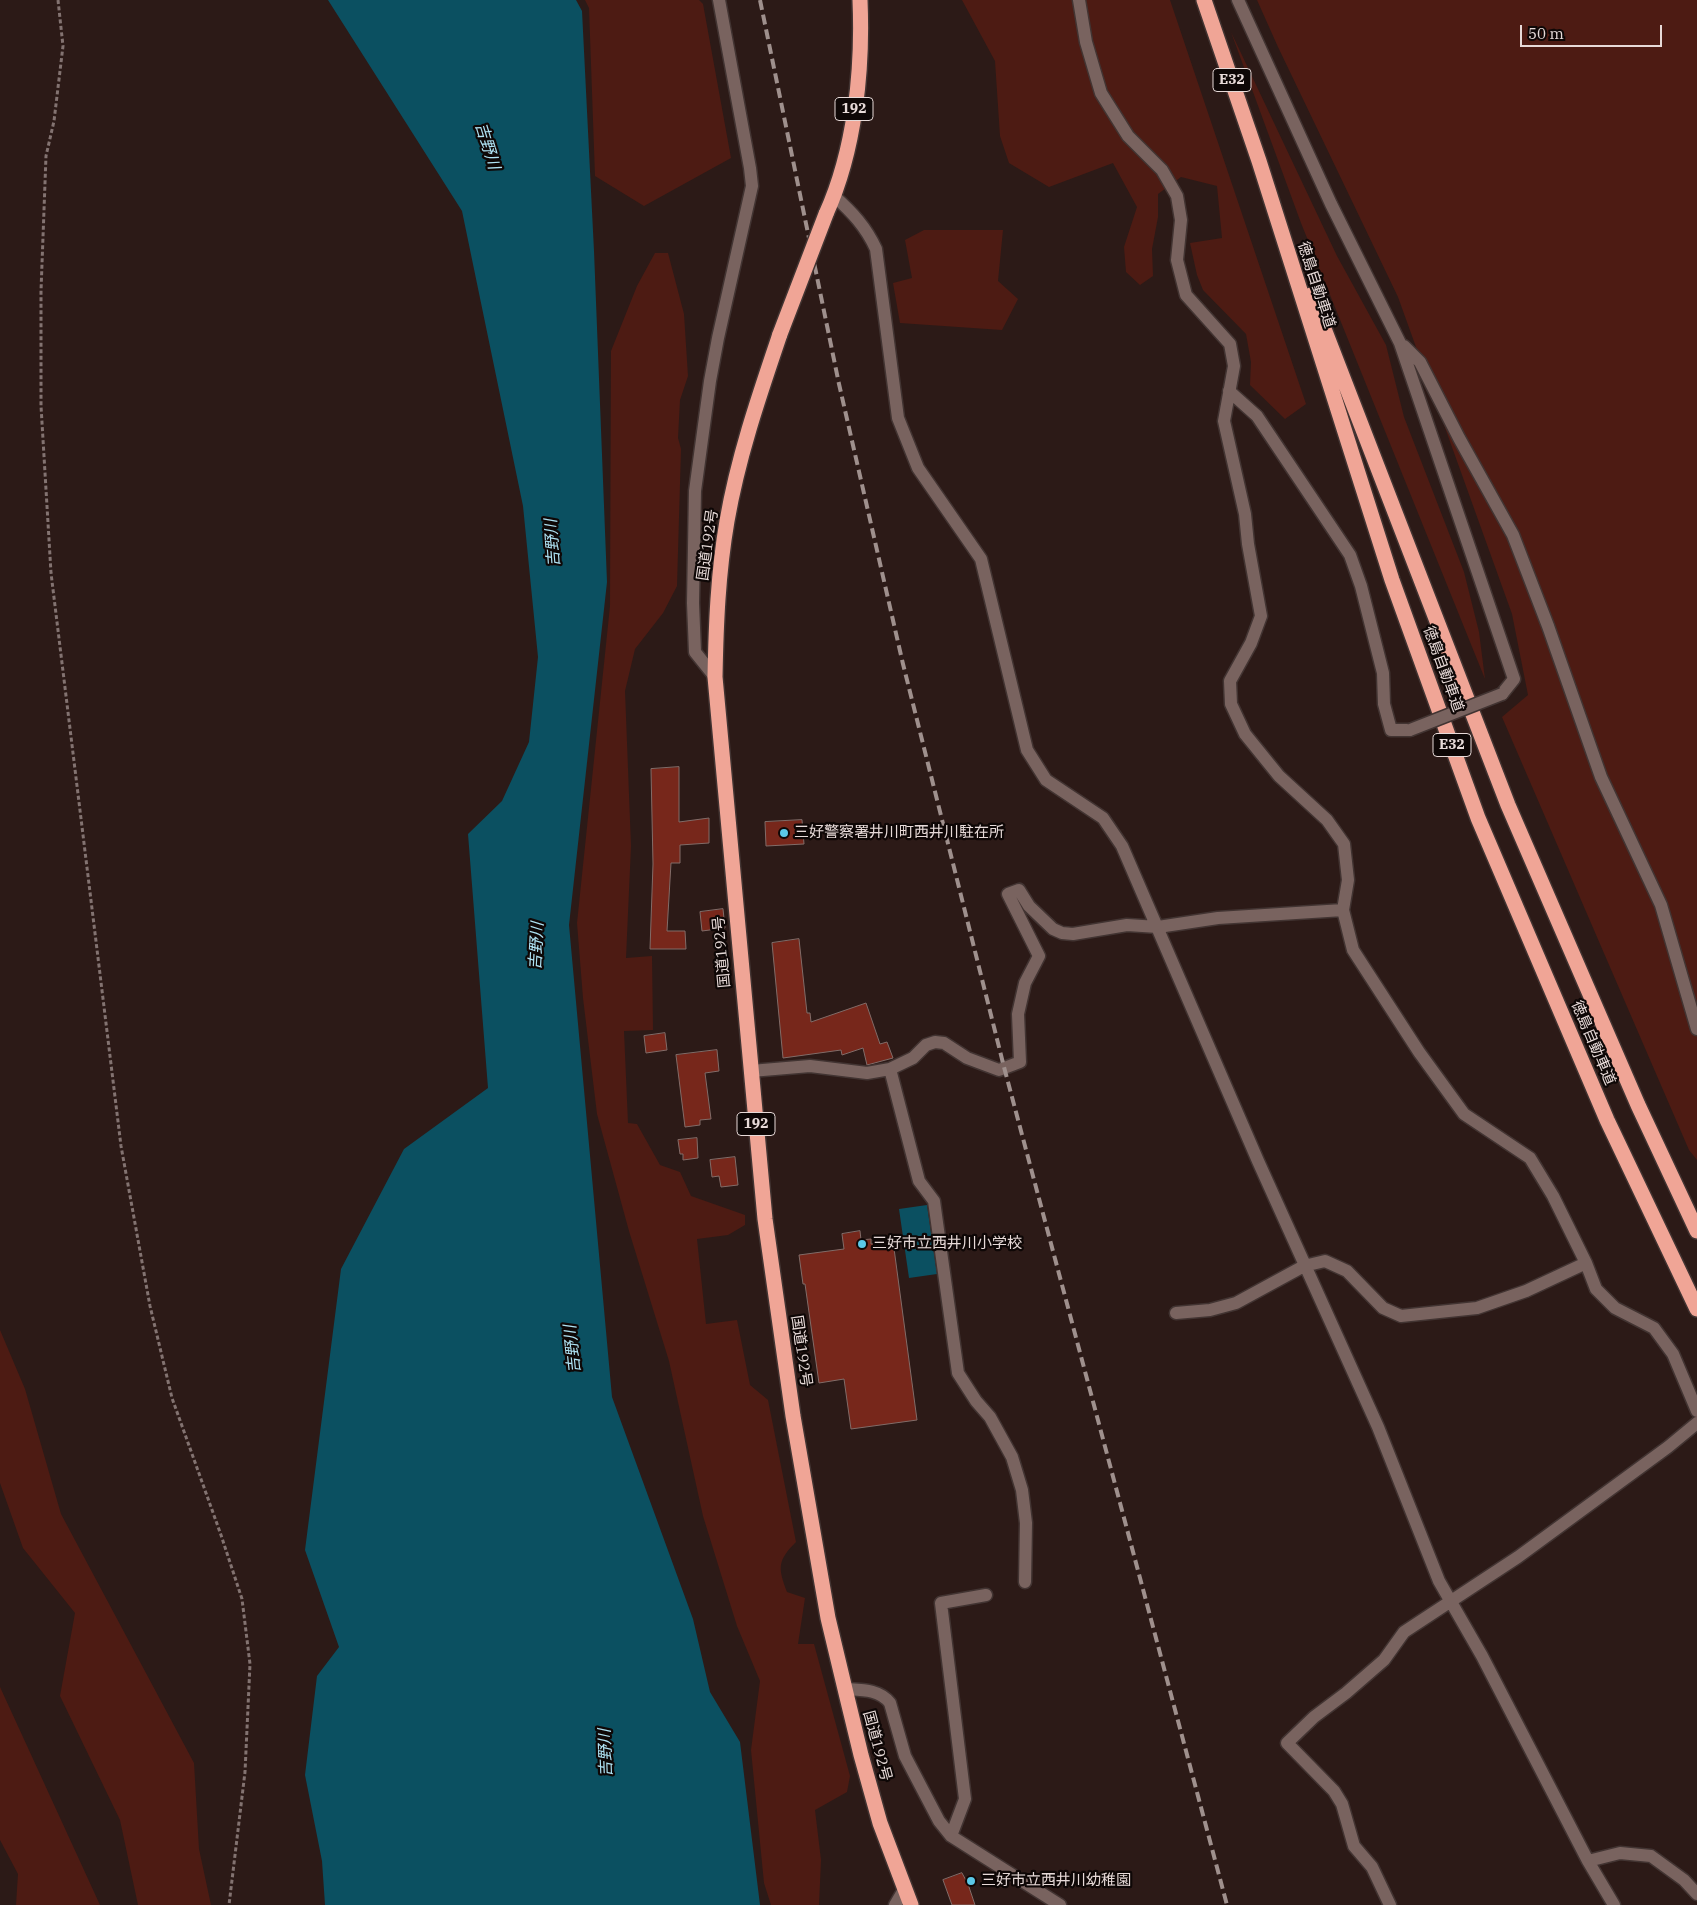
<!DOCTYPE html>
<meta charset="utf-8">
<style>
body{margin:0}
#map{position:relative;width:1697px;height:1905px;overflow:hidden;background:#2c1a17;font-family:"IBM Plex Serif",serif}
canvas{display:block}
.scale{position:absolute;left:1520px;top:25px;width:142px;height:22px;box-sizing:border-box;border:2px solid #e7dad8;border-top:0;padding-left:6px;font-size:15px;line-height:18px;white-space:nowrap;color:#e7dad8;-webkit-text-stroke:4px #0e0706;paint-order:stroke}
</style>
<div id="map">
<canvas width="1697" height="1905"></canvas>
<div class="scale">50 m</div>
</div>
<script>
const ctx = document.querySelector('canvas').getContext('2d');
ctx.lineJoin = 'round';
function paint(path, color) { ctx.fillStyle = color; ctx.fill(path, 'evenodd'); }
function trace(path, color, width, dash) { ctx.strokeStyle = color; ctx.lineWidth = width; ctx.lineCap = dash ? 'butt' : 'round'; ctx.setLineDash(dash || []); ctx.stroke(path); }
function write(font, color, halo, rows, align = 'center') {
  ctx.font = font + ' "IBM Plex Serif","Noto Sans JP",serif'; ctx.lineWidth = 4.5; ctx.setLineDash([]); ctx.textBaseline = 'middle'; ctx.strokeStyle = halo; ctx.fillStyle = color; for (const [text, x, y, turn = 0] of rows) {
    ctx.save(); ctx.translate(x, y); ctx.rotate((+turn || 0) * Math.PI / 180); ctx.textAlign = isNaN(turn) ? turn : align; if (halo) ctx.strokeText(text, 0, 0); ctx.fillText(text, 0, 0); ctx.restore();
  }
}
paint(new Path2D(`
 M585 0H699L703 4 731 158 644 206 595 176 589 8Z
 M962 0H1170L1306 404 1285 419 1250 385 1251 362 1246 334 1203 290 1197 275 1190 243 1222 238 1217 186 1181 177 1158 194V217L1152 249 1153 276 1140 285 1126 272 1124 247 1137 207 1113 163 1049 187 1009 163 1000 136 995 61Z
 M1257 0H1697V1160L1689 1150 1502 717 1528 695 1512 614 1398 297 1278 47Z
 M1231 32 1337 256 1386 345 1404 417 1464 572 1479 632 1485 679 1301 223Z
 M924 230H1003L998 281 1018 299 1002 330 900 323 893 283 912 278 905 240Z
 M655 253H668L684 314 688 376 680 400 678 438 681 449 677 586 663 613 635 649 625 691 631 846 626 958 652 956 653 1030 624 1031 628 1123 637 1124 660 1165 680 1172 691 1196 745 1215V1225L728 1235 697 1239 706 1324 737 1320 750 1385 768 1400 796 1542C777 1561 778 1568 787 1592L805 1598 798 1644H814L850 1776 847 1792 815 1810 821 1860 819 1905H771L764 1883 751 1750 760 1681 737 1626 703 1516 669 1361 629 1231 597 1114 583 998 577 923 610 606 611 351 637 286Z
 M0 1330 25 1389 61 1514 194 1763 199 1849 211 1905H138L120 1820 60 1696 75 1613 23 1548 0 1483Z
 M0 1687 100 1905H16L18 1874 0 1840Z`), '#4d1b13');
paint(new Path2D(`
 M328 0H576L582 11 594 251 607 582 569 925 612 1397 693 1619 710 1692 740 1742 760 1905H325L322 1861 305 1775 317 1676 339 1647 305 1550 341 1269 404 1149 488 1088 468 834 502 801 529 742 538 657 523 506 462 211Z
 M927 1205 937 1274 909 1278 899 1209Z`), '#0b5061');
const building = new Path2D(`
 M679 767V822L709 818V843L680 845V863H671L667 931H685L686 949H650L653 864 651 769Z
 M802 820 804 844 766 846 765 822Z
 M723 909 725 928 702 931 700 912Z
 M799 939 807 1013H810L811 1022 866 1003 880 1044 887 1042 893 1058 867 1065 863 1048 842 1055 841 1050 783 1058 772 943Z
 M665 1033 667 1050 646 1053 644 1036Z
 M717 1050 719 1071 705 1073 711 1119 700 1120V1125L685 1127 676 1055Z
 M697 1138 698 1158 683 1160V1154H680L678 1140Z
 M735 1157 738 1185 721 1187 719 1176 712 1177 710 1160Z
 M860 1231 861 1240 871 1239V1244L893 1241 917 1420 851 1429 844 1379 819 1383 805 1284H803L799 1255 844 1249 842 1234Z
 M962 1873 968 1884 975 1905H952L943 1880Z`);
paint(building, '#77271b');
trace(building, '#826c68', 1);
const minor = new Path2D(`
 M1079 0 1086 42 1101 93 1128 136 1162 170 1177 196 1181 220 1177 260 1186 295 1230 344 1234 366 1224 421 1245 514 1248 544 1261 616 1251 643 1230 681 1231 704 1245 734 1279 776 1327 820 1344 844 1348 880 1343 910 1353 950 1419 1052 1464 1114 1530 1158 1553 1196 1586 1263 1596 1289 1615 1308 1654 1328 1673 1354 1697 1411
 M1238 0 1331 204 1400 343 1514 679 1502 694
 M834 196C852 212 866 227 876 249L898 418 918 468 981 559 1027 750 1046 780 1103 818 1122 846 1258 1161 1378 1427 1439 1581 1482 1656 1588 1861 1614 1905
 M1404 346 1420 362 1459 438 1513 535 1548 626 1601 777 1661 905 1697 1029
 M1229 391 1257 416 1350 555 1361 586 1383 673 1384 704 1391 730H1410
 M715 677 695 652 693 603 695 491 710 381 718 338 752 186 750 168 719 0
 M890 1069 919 1181 934 1201 958 1373 976 1401 990 1417 1012 1457 1022 1490 1026 1523 1025 1582
 M751 1071 810 1066 867 1073 890 1069 913 1058 926 1045 935 1042 944 1043 967 1058 999 1070 1020 1062 1018 1014 1025 983 1039 956 1008 894 1019 890 1029 906 1053 929 1062 933 1073 934 1127 925 1158 927 1218 918 1343 910
 M1176 1313 1210 1310 1236 1303 1304 1266 1325 1261 1347 1271 1383 1308 1401 1316 1477 1308 1526 1291 1586 1263
 M845 1689C861 1690 879 1689 890 1703L905 1756 939 1821 951 1836 1060 1905
 M951 1836 965 1799 941 1603 986 1595
 M1588 1861 1620 1853 1651 1856 1684 1880 1697 1894
 M895 1905 905 1888
 M1390 1905 1372 1867 1354 1846 1342 1804 1334 1791 1287 1743 1314 1717 1346 1693 1384 1660 1404 1632 1518 1557 1668 1447 1697 1423`);
const highway = new Path2D(`
 M1204 0 1259 161 1392 580 1478 818 1607 1120 1697 1309
 M826 214C855 150 863 70 860 0
 M1311 295 1508 805 1638 1105 1697 1231
 M780 334C759 396 738 457 727 521 718 573 716 625 715 677L765 1219 793 1416 828 1618 845 1689 861 1755 880 1823 911 1905`);
trace(minor, '#423432', 15);
trace(highway, '#423432', 18);
trace(new Path2D(`
 M58 0 63 46 54 121 46 156 41 291V406L51 573 121 1146 150 1306 172 1398 221 1535 242 1599 250 1664 245 1772 229 1905`), '#837371', 3, [4, 2.5]);
trace(minor, '#79635f', 12);
trace(highway, '#f0a596', 15);
trace(new Path2D(`
 M760 0 839 384 903 664 1004 1067 1227 1905`), '#9f908d', 4, [10, 5]);
const minorBridge = new Path2D(`
 M1410 730 1502 694`);
const highwayBridge = new Path2D(`
 M780 334 826 214`);
trace(minorBridge, '#423432', 15, []);
trace(highwayBridge, '#423432', 18, []);
trace(minorBridge, '#79635f', 12);
trace(highwayBridge, '#f0a596', 15);
for (const [x, y, r, color] of [
 [784,833,5,"#5bc8e7"],
 [862,1244,5,"#5bc8e7"],
 [971,1881,5,"#5bc8e7"]
]) { const dot = new Path2D(); dot.arc(x, y, r, 0, 2 * Math.PI); ctx.fillStyle = color; ctx.fill(dot); trace(dot, '#0e0706', 2); }
for (const [x, y, w] of [
 [1232,80,38],
 [854,109,38],
 [1452,745,38],
 [756,1124,38]
]) { const box = new Path2D(); box.roundRect(x - w / 2, y - 11.5, w, 23, 4); ctx.fillStyle = '#0e0706'; ctx.fill(box); trace(box, '#e7dad8', 1); }
write('bold 14px', '#e7dad8', null, [
 ["E32",1232,80],
 ["192",854,109],
 ["E32",1452,745],
 ["192",756,1124]
]);
write('15px', '#e7dad8', '#0e0706', [
 ["徳島自動車道",1316,285,72],
 ["国道192号",708,545,-82],
 ["徳島自動車道",1443,669,70],
 ["国道192号",722,952,-95],
 ["徳島自動車道",1593,1043,67],
 ["国道192号",801,1351,82],
 ["国道192号",877,1746,75]
]);
write('15px', '#e7dad8', '#0e0706', [
 ["三好警察署井川町西井川駐在所",794,833],
 ["三好市立西井川小学校",872,1244],
 ["三好市立西井川幼稚園",981,1881]
], 'left');
write('italic 16px', '#afe3f4', '#0e0706', [
 ["吉野川",487,146,73],
 ["吉野川",553,543,-94],
 ["吉野川",537,946,-87],
 ["吉野川",573,1349,-96],
 ["吉野川",606,1753,-92]
]);
</script>
